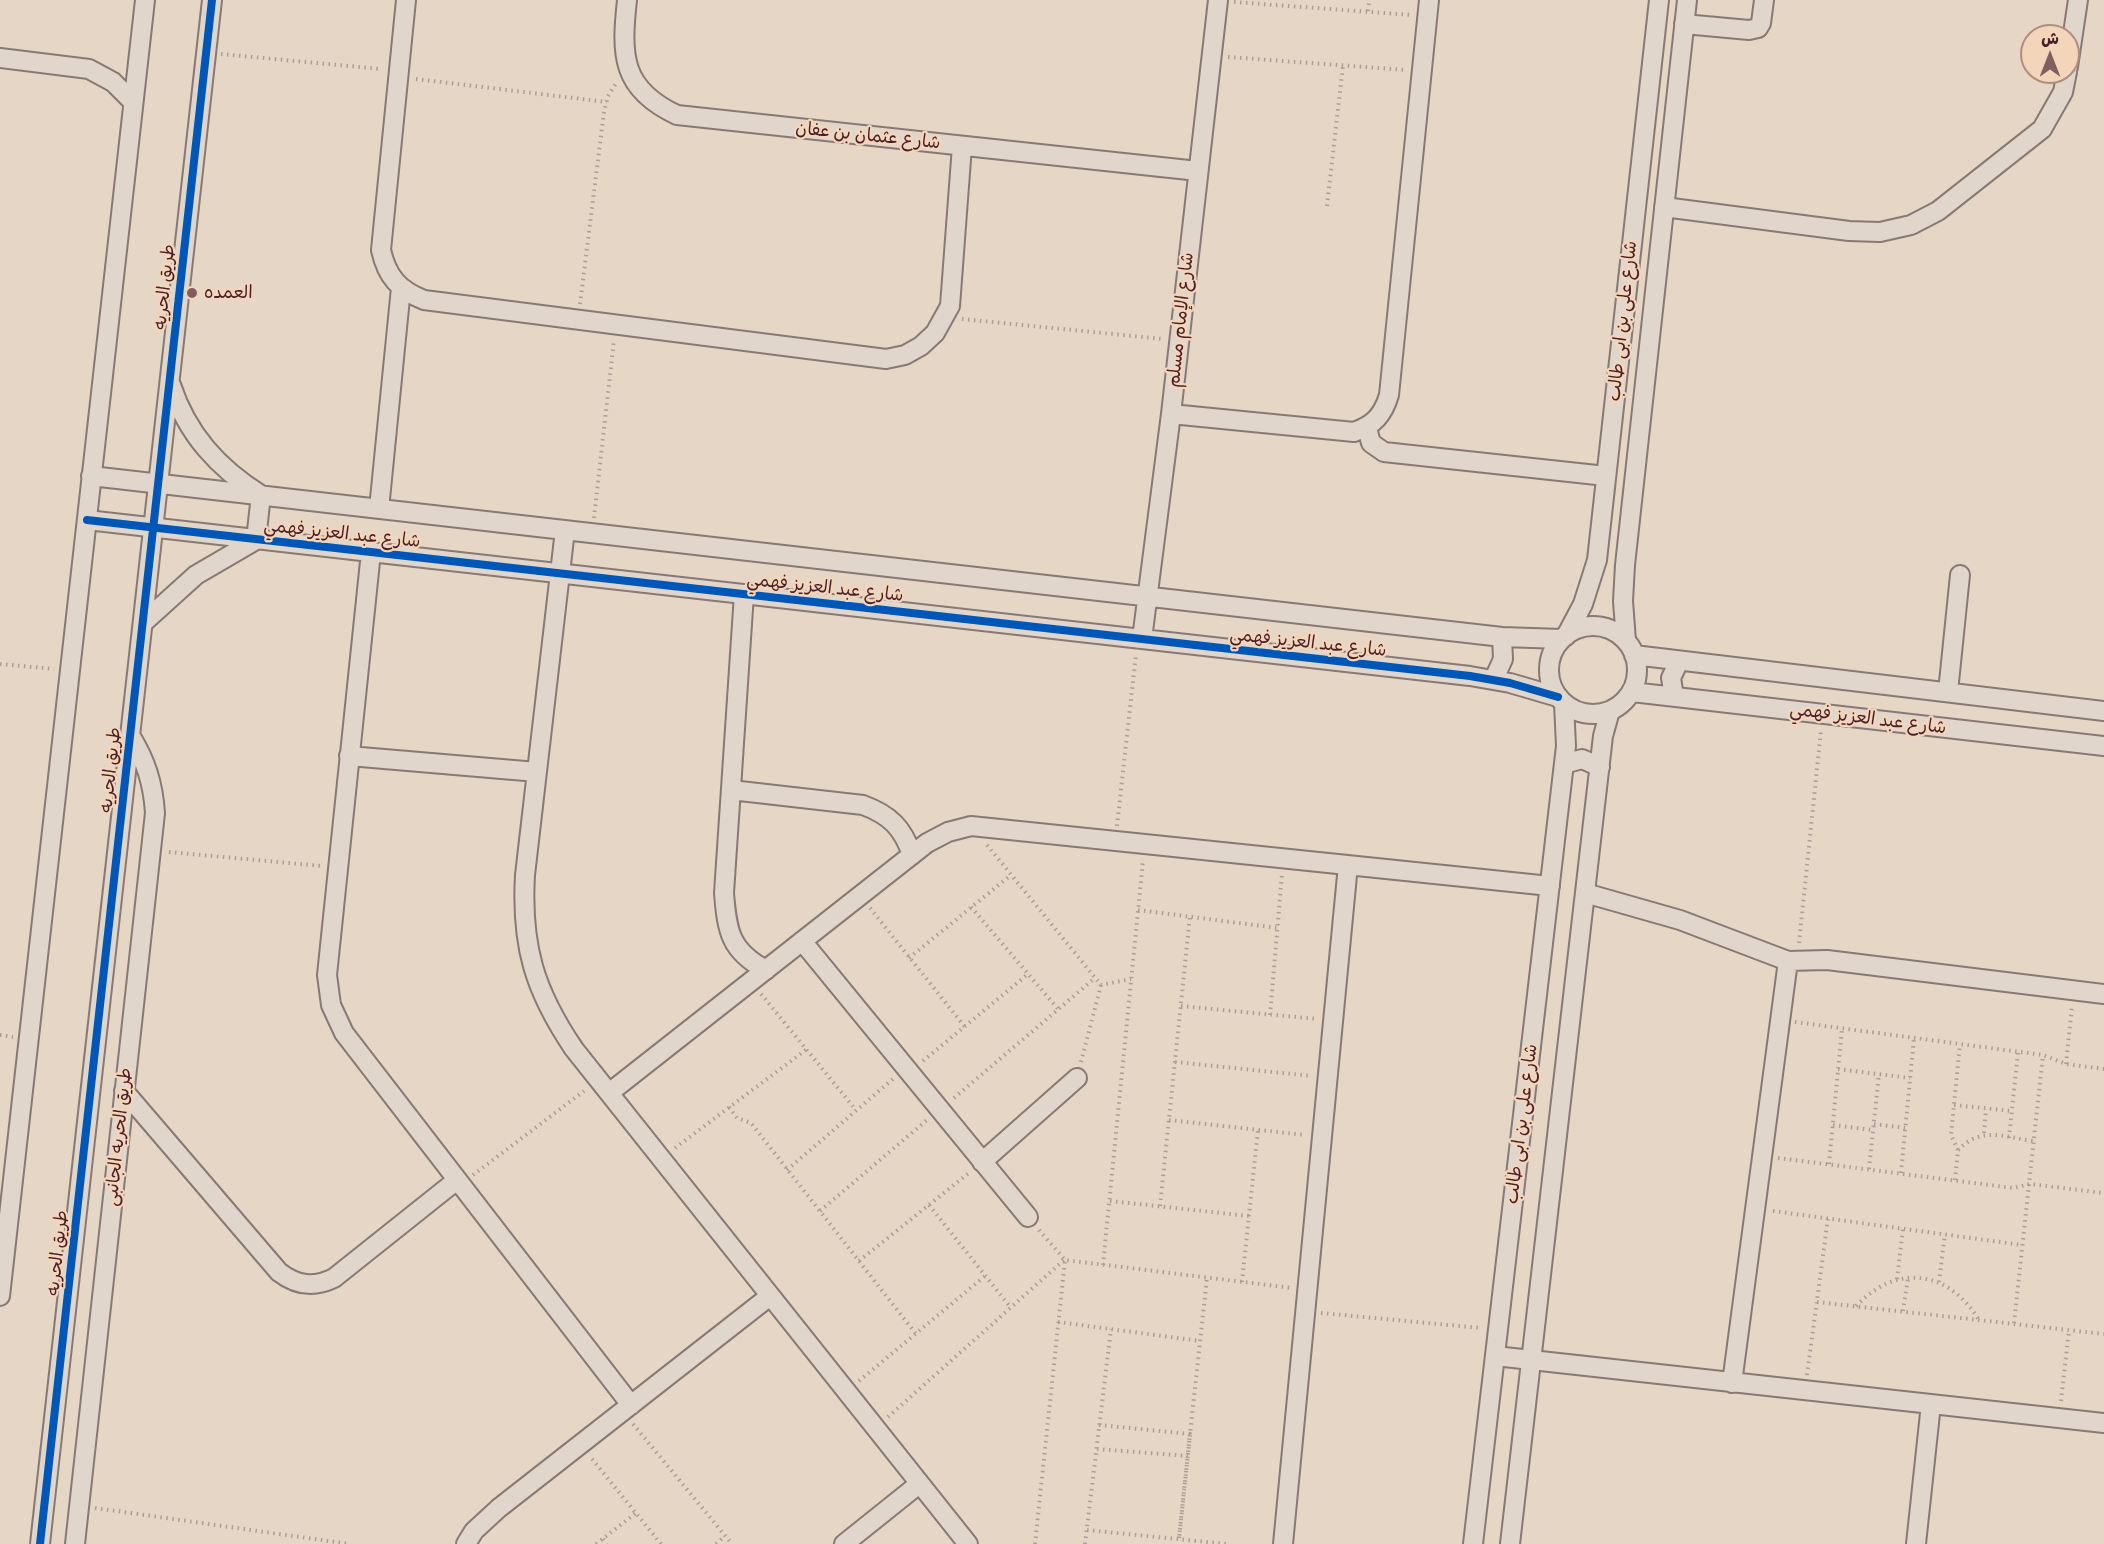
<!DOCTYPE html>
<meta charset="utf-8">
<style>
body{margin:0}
#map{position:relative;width:2104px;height:1544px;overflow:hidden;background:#e6d6c6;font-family:"Patrick Hand","Playpen Sans Arabic",sans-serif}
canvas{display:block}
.north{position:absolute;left:2020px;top:24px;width:60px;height:60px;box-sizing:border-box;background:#f3d6b9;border:2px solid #af8d80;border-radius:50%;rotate:0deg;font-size:16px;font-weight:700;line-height:24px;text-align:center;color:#4a1f2b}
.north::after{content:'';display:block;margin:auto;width:21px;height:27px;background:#815f61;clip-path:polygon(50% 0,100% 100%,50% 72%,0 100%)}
</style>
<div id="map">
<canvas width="2104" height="1544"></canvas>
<div class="north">ش</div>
</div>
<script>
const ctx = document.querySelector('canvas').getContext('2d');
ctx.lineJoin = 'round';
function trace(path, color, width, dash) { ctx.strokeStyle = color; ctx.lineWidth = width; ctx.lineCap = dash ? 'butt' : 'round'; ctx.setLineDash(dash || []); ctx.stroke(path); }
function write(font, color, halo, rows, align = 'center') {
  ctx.font = font + ' "Patrick Hand","Playpen Sans Arabic",sans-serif'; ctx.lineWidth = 4.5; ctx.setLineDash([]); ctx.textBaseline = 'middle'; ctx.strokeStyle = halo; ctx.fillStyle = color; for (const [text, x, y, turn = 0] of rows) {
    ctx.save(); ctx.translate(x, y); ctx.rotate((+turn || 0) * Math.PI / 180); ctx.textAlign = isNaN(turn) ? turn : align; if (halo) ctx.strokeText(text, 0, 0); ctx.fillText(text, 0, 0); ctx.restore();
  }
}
const minor = new Path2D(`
 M406 0 381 250C387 277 399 290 424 300L886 359 905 355 921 346 935 333 950 306 962 146
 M627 0C621 55 621 89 677 115L1198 171
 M1684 24 1749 30 1758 28 1761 23 1764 0
 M0 58 89 69 113 82 133 102
 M2068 67 2078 0
 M1664 207 1849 231 1880 232 1911 225 1938 211 2042 129 2063 92 2067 72
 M1171 414 1354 432C1374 425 1383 415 1389 395L1429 0
 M1367 428 1371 443 1384 452 1606 476
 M91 476 1502 637 1562 639
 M379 509 401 288
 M87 520 1470 676 1510 683 1558 697
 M565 530 525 875C521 945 534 990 574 1049L968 1544
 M371 552 327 975 331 1005 344 1033 631 1405
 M744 594 724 893C727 931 730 951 766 970
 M144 622 196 575 256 540 261 495C218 468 187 434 171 385
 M1549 670a44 44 0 1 1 88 0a44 44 0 1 1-88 0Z
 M1566 636 1583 604 1597 560 1659 0
 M1142 639 1171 414 1218 0
 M1626 641 1623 601 1625 565 1687 0
 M1634 655 2104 711
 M1494 679 1503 659 1502 637
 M1632 692 2104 746
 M1948 692 1960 575
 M1674 696 1671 678 1679 661
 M349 756 537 772
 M1564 764 1582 759 1600 767
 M731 790 863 805C890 815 903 828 912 855
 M1585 893 1680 920 1788 961 1827 960 2104 994
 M802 941 1028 1217
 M124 1091 279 1272C297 1286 314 1288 334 1278L457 1180
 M609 1093 927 843 948 832 971 826 1550 886
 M982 1162 1077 1078
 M0 1296 145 0
 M1495 1356 2104 1423
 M1732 1383 1788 961
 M40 1544 212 0
 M75 1544 155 813C153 783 146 761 130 735
 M466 1544 474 1531 499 1508 770 1296
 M844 1544 919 1484
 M1283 1544 1348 865
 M1473 1544 1566 746 1564 703
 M1510 1544 1603 736 1610 711
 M1916 1544 1931 1404`);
trace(minor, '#887974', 22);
trace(new Path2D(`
 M1234 2 1412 15
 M1368 11 1369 0
 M221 54 381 69
 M1228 57 1406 70
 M416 79 607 102
 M1327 206 1343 65
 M580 304 604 112 608 96 617 82
 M962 319 1163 339
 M594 518 614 340
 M0 664 54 669
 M1117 826 1136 654
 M987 845 1101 985 1131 979
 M169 852 322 866
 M971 907 1058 1009
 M870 908 965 1027
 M1138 910 1278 928
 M1799 943 1821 730
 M909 958 1011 875
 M761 994 856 1110
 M1181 1006 1317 1019
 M1270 1015 1282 874
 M1795 1022 2043 1055 2066 1064 2104 1069
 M0 1035 13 1037
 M923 1061 1028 974
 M1081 1062 1101 985
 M1175 1062 1312 1076
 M2066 1064 2072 1006
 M1838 1069 1910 1078
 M954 1098 1095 978
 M1954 1105 2012 1111
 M729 1107 737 1118 751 1123 916 1334
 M1169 1120 1305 1135
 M1874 1124 1905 1128
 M1833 1125 1873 1130
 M1984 1133 1986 1109
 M2009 1138 2018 1052
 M675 1148 807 1049
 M1958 1150 1951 1135 1960 1044
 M1778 1158 2013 1188 2030 1184 2104 1193
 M1829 1164 1842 1029
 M1869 1169 1879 1074
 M787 1170 894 1078
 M1901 1173 1914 1038
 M473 1175 584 1091
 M1955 1180 1958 1150C1981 1126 2004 1137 2033 1141
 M1110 1201 1249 1216
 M929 1205 1011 1308
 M1160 1206 1190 916
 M820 1211 927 1120
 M1773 1211 2022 1245
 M1039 1230 1065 1260 1292 1288
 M859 1261 970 1172
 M1103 1265 1143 860
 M1897 1279 1903 1228
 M1242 1282 1258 1130
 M1939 1282 1945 1234
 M1817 1302 2104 1334
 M1856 1306C1897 1263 1948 1270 1979 1320
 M1903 1311 1908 1278
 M1321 1313 1481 1328
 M1058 1322 1200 1341
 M2014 1323 2043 1055
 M1807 1375 1828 1218
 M859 1381 985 1276
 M2061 1401 2069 1330
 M888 1417 1064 1260
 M633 1424 732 1544
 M1099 1425 1190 1434 1179 1539 1190 1434 1207 1278
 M1097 1449 1188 1456
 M592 1459 661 1544
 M95 1508 350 1544
 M1087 1530 1227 1544
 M603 1539 607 1544
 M596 1544 636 1513
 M716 1544 725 1536
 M1035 1544 1065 1260
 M1085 1544 1111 1329`), '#aa9e97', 4, [1.5, 4.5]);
trace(minor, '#e1d6cb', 18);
trace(new Path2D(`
 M87 520 1470 676 1510 683 1558 697
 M40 1544 212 0`), '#0057b8', 8);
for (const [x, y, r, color] of [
 [192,293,6,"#815f61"]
]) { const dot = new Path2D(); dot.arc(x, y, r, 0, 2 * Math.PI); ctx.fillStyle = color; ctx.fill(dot); trace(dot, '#f3d6b9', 2); }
write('18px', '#4a1f2b', '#f3d6b9', [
 ["شارع عثمان بن عفان",868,136,6],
 ["طريق الحريه",165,287,-84],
 ["شارع الإمام مسلم",1181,320,-84],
 ["شارع على بن ابى طالب",1623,321,-84],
 ["شارع عبد العزيز فهمي",342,534,6],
 ["شارع عبد العزيز فهمي",825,588,6],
 ["شارع عبد العزيز فهمي",1308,643,6],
 ["شارع عبد العزيز فهمي",1868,719,7],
 ["طريق الحريه",111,770,-84],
 ["شارع على بن ابى طالب",1522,1124,-83],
 ["طريق الحريه الجانبى",119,1137,-84],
 ["طريق الحريه",58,1253,-84]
]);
write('18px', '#4a1f2b', '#f3d6b9', [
 ["العمده",204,293]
], 'left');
</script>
